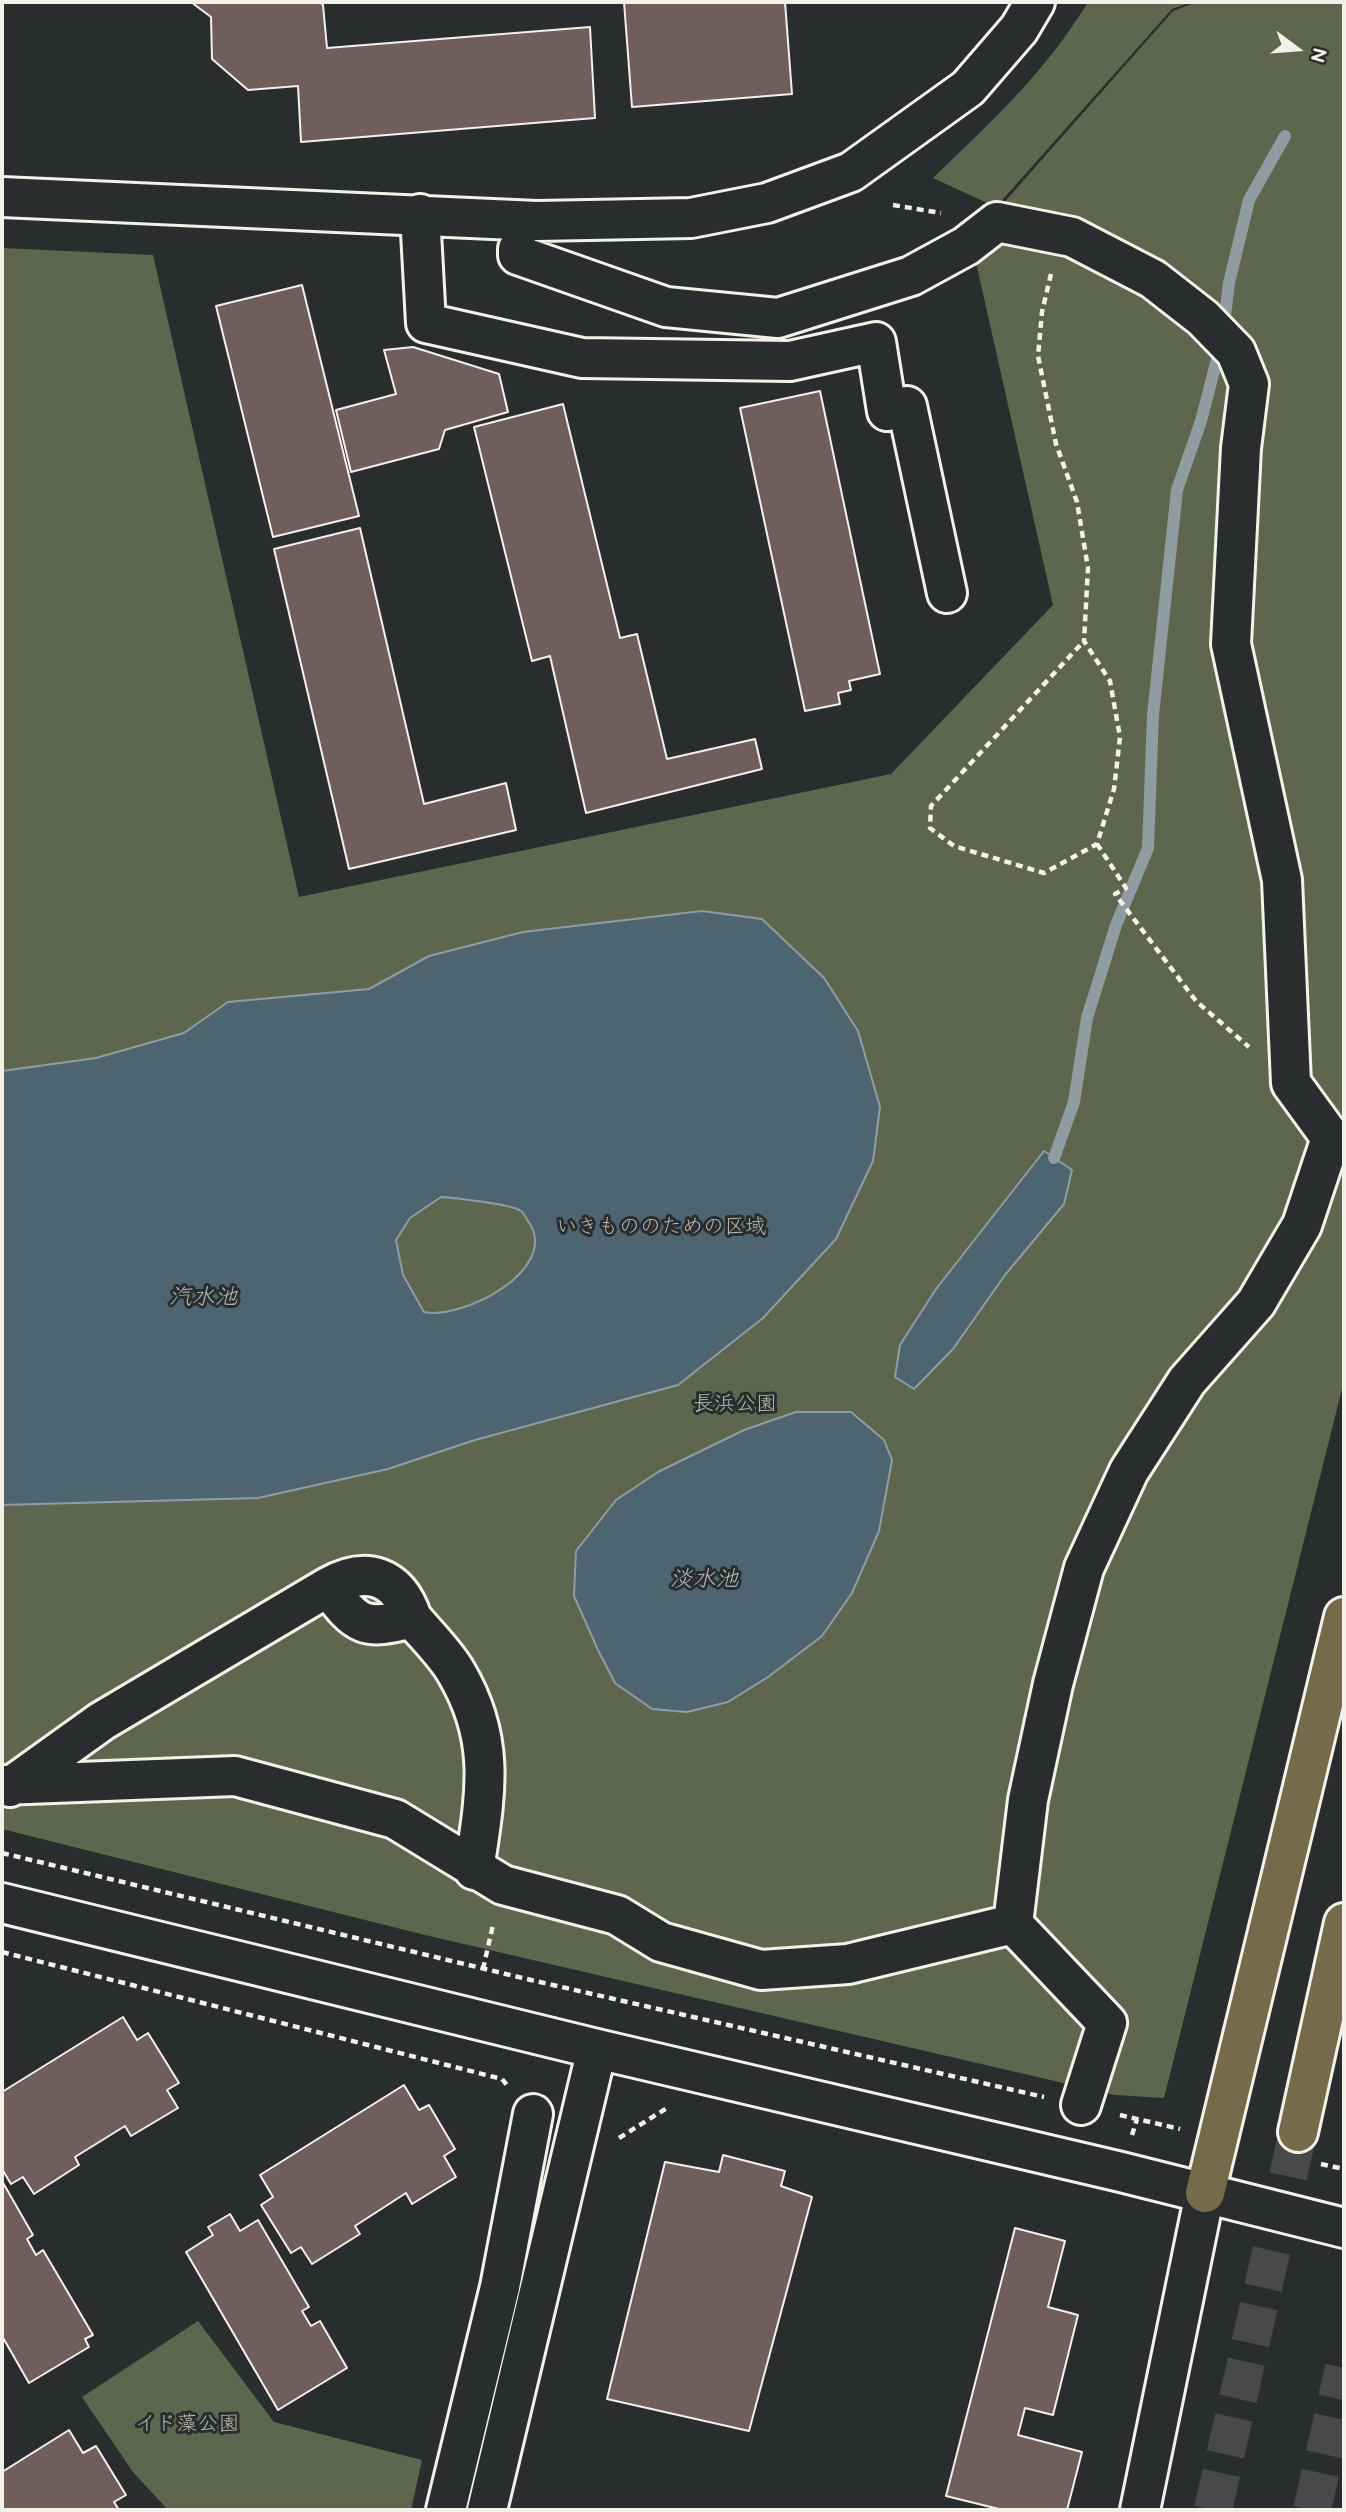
<!DOCTYPE html>
<meta charset="utf-8">
<style>
body{margin:0}
#map{position:relative;width:1346px;height:2512px;overflow:hidden;background:#2a2d2e;font-family:"Balsamiq Sans",sans-serif}
canvas{display:block}
.frame{position:absolute;inset:0;border:4px solid #f4f1e8;pointer-events:none}
.north{position:absolute;left:1262px;top:14px;width:70px;height:70px;-webkit-text-stroke:5px #2a2d2e;paint-order:stroke;rotate:106deg;font-size:19px;font-weight:700;line-height:28px;text-align:center;color:#f4f1e8}
.north::after{content:'';display:block;margin:auto;width:24px;height:32px;background:#f4f1e8;clip-path:polygon(50% 0,100% 100%,50% 72%,0 100%)}
</style>
<div id="map">
<canvas width="1346" height="2512"></canvas>
<div class="frame"></div>
<div class="north">N</div>
</div>
<script>
const ctx = document.querySelector('canvas').getContext('2d');
ctx.lineJoin = 'round';
function paint(path, color) { ctx.fillStyle = color; ctx.fill(path, 'evenodd'); }
function trace(path, color, width, dash) { ctx.strokeStyle = color; ctx.lineWidth = width; ctx.lineCap = dash ? 'butt' : 'round'; ctx.setLineDash(dash || []); ctx.stroke(path); }
function write(font, color, halo, rows, align = 'center') {
  ctx.font = font + ' "Balsamiq Sans","Klee One",sans-serif'; ctx.lineWidth = 6; ctx.setLineDash([]); ctx.textBaseline = 'middle'; ctx.strokeStyle = halo; ctx.fillStyle = color; for (const [text, x, y, turn = 0] of rows) {
    ctx.save(); ctx.translate(x, y); ctx.rotate((+turn || 0) * Math.PI / 180); ctx.textAlign = isNaN(turn) ? turn : align; if (halo) ctx.strokeText(text, 0, 0); ctx.fillText(text, 0, 0); ctx.restore();
  }
}
paint(new Path2D(`
 M1088 2H1192L1172 9 996 207 933 178C992 121 1045 73 1088 2Z
 M1197 2H1344V1381L1164 2098 1115 2095 425 1935 2 1829V248L153 255 299 897 891 774 1053 605 971 240 1173 11Z
 M198 2321 274 2422 422 2460 411 2510H168L133 2472 82 2397Z`), '#5e674e');
const water = new Path2D(`
 M702 911 762 919 824 978 858 1031 880 1107 873 1161 836 1239 763 1318 678 1385 475 1440 388 1469 258 1498 2 1505V1071L96 1058 184 1033 228 1002 369 989 429 956 523 932ZM441 1197C455 1198 511 1204 521 1211 524 1213 527 1220 530 1224 558 1271 462 1320 424 1312L403 1275 396 1240 410 1218Z
 M1044 1151 1072 1170 1064 1204 1005 1275 953 1349 914 1389 895 1377 900 1345 936 1289Z
 M796 1412H851L884 1440 892 1460 879 1531 852 1593 822 1636 768 1677 728 1702 687 1712 652 1709 615 1683 598 1650 574 1596 576 1551 616 1500 658 1472 744 1430Z`);
paint(water, '#4d6471');
trace(water, '#909ca1', 2);
trace(new Path2D(`
 M1054 1158 1074 1102 1087 1018 1116 925 1148 848 1153 715 1177 490 1201 421 1222 340 1229 283 1249 200 1285 136`), '#909ca1', 12);
const building = new Path2D(`
 M191 2H320L323 5 327 48 590 27 595 118 301 142 298 86 248 90 212 59 211 17Z
 M624 2H785L792 94 632 107Z
 M302 285 359 516 273 537 216 306Z
 M413 347 499 374 508 412 445 430 439 449 351 472 336 410 396 394 384 350Z
 M820 391 880 674 849 681 851 690 838 693 840 704 805 711 740 408Z
 M563 404 620 638 637 634 667 759 755 739 762 769 586 813 550 656 532 661 474 427Z
 M360 528 424 804 506 783 516 830 349 869 274 549Z
 M123 2017 137 2040 148 2033 179 2083 167 2090 178 2108 131 2136 125 2126 75 2157 79 2165 34 2194 23 2177 11 2184 2 2169V2092Z
 M404 2085 419 2110 429 2105 455 2149 444 2156 456 2177 412 2204 406 2193 355 2226 360 2234 312 2264 301 2247 291 2253 261 2205 273 2197 260 2175Z
 M723 2155 785 2171 781 2186 812 2197 749 2431 607 2399 665 2162 719 2172Z
 M2 2181 33 2235 27 2239 36 2255 43 2250 93 2335 85 2339 89 2347 29 2383 2 2336Z
 M230 2214 240 2231 258 2220 309 2307 302 2311 311 2326 320 2321 347 2368 278 2410 186 2252 213 2235 208 2227Z
 M1015 2228 1065 2241 1048 2307 1078 2315 1053 2415 1025 2408 1018 2435 1082 2452 1067 2510H1003L946 2496Z
 M69 2430 83 2453 96 2446 126 2495 114 2502 119 2510H2V2472Z`);
paint(building, '#705d5d');
trace(building, '#f4f1e8', 2);
trace(new Path2D(`
 M1213 2510 1298 2132
 M1312 2510 1344 2368`), '#484a4a', 38, [38, 19]);
const minor = new Path2D(`
 M2 197 537 221 691 218 767 203 851 172 968 88 1019 29 1035 2
 M420 214 426 323 582 358 790 361 876 342 887 411 907 406 947 593
 M518 249V255L666 307 778 318 911 276 966 246 997 222 1072 237 1153 279 1203 318 1236 352 1249 384 1241 448 1231 644 1282 880 1291 1083 1331 1138 1344 1141
 M328 1587C367 1565 398 1576 412 1618
 M2 1785 235 1776 395 1819 503 1885 617 1915 661 1942 761 1970 848 1964 1013 1924 1028 1800 1053 1684 1084 1568 1129 1471 1187 1381 1256 1303 1302 1225 1331 1138
 M10 1787 102 1721 328 1587C357 1626 364 1631 412 1618 427 1636 445 1653 456 1672 497 1741 485 1796 474 1870
 M2 1903 597 2049 1121 2172 1344 2228
 M1013 1924 1107 2023 1081 2105
 M446 2510 500 2287 533 2114
 M487 2510 597 2049
 M1140 2510 1205 2193`);
const highway = new Path2D(`
 M1298 2132 1344 1923
 M1205 2193 1344 1617`);
trace(minor, '#f4f1e8', 44);
trace(highway, '#f4f1e8', 44);
trace(new Path2D(`
 M893 205 941 213
 M1051 274 1042 312 1038 356 1056 444 1077 502 1088 568 1084 641 1110 681 1120 737 1114 789 1097 844 1044 873 954 846 930 828 931 806 1084 641
 M1097 844 1126 888 1115 894 1196 1001 1249 1047
 M2 1853 531 1980 1044 2097
 M2 1952 502 2079 507 2085
 M483 1969 493 1925
 M1120 2115 1180 2129
 M1132 2135 1137 2119
 M619 2138 667 2108
 M1321 2164 1344 2169`), '#f4f1e8', 4.5, [7, 5]);
trace(minor, '#2a2d2e', 38);
trace(highway, '#756b4b', 38);
write('21px', '#b8baaa', '#2a2d2e', [
 ["いきもののための区域",661,1228],
 ["長浜公園",735,1405],
 ["イド藻公園",187,2425]
]);
write('italic 23px', '#b1b9b8', '#2a2d2e', [
 ["汽水池",203,1298],
 ["淡水池",704,1580]
]);
</script>
